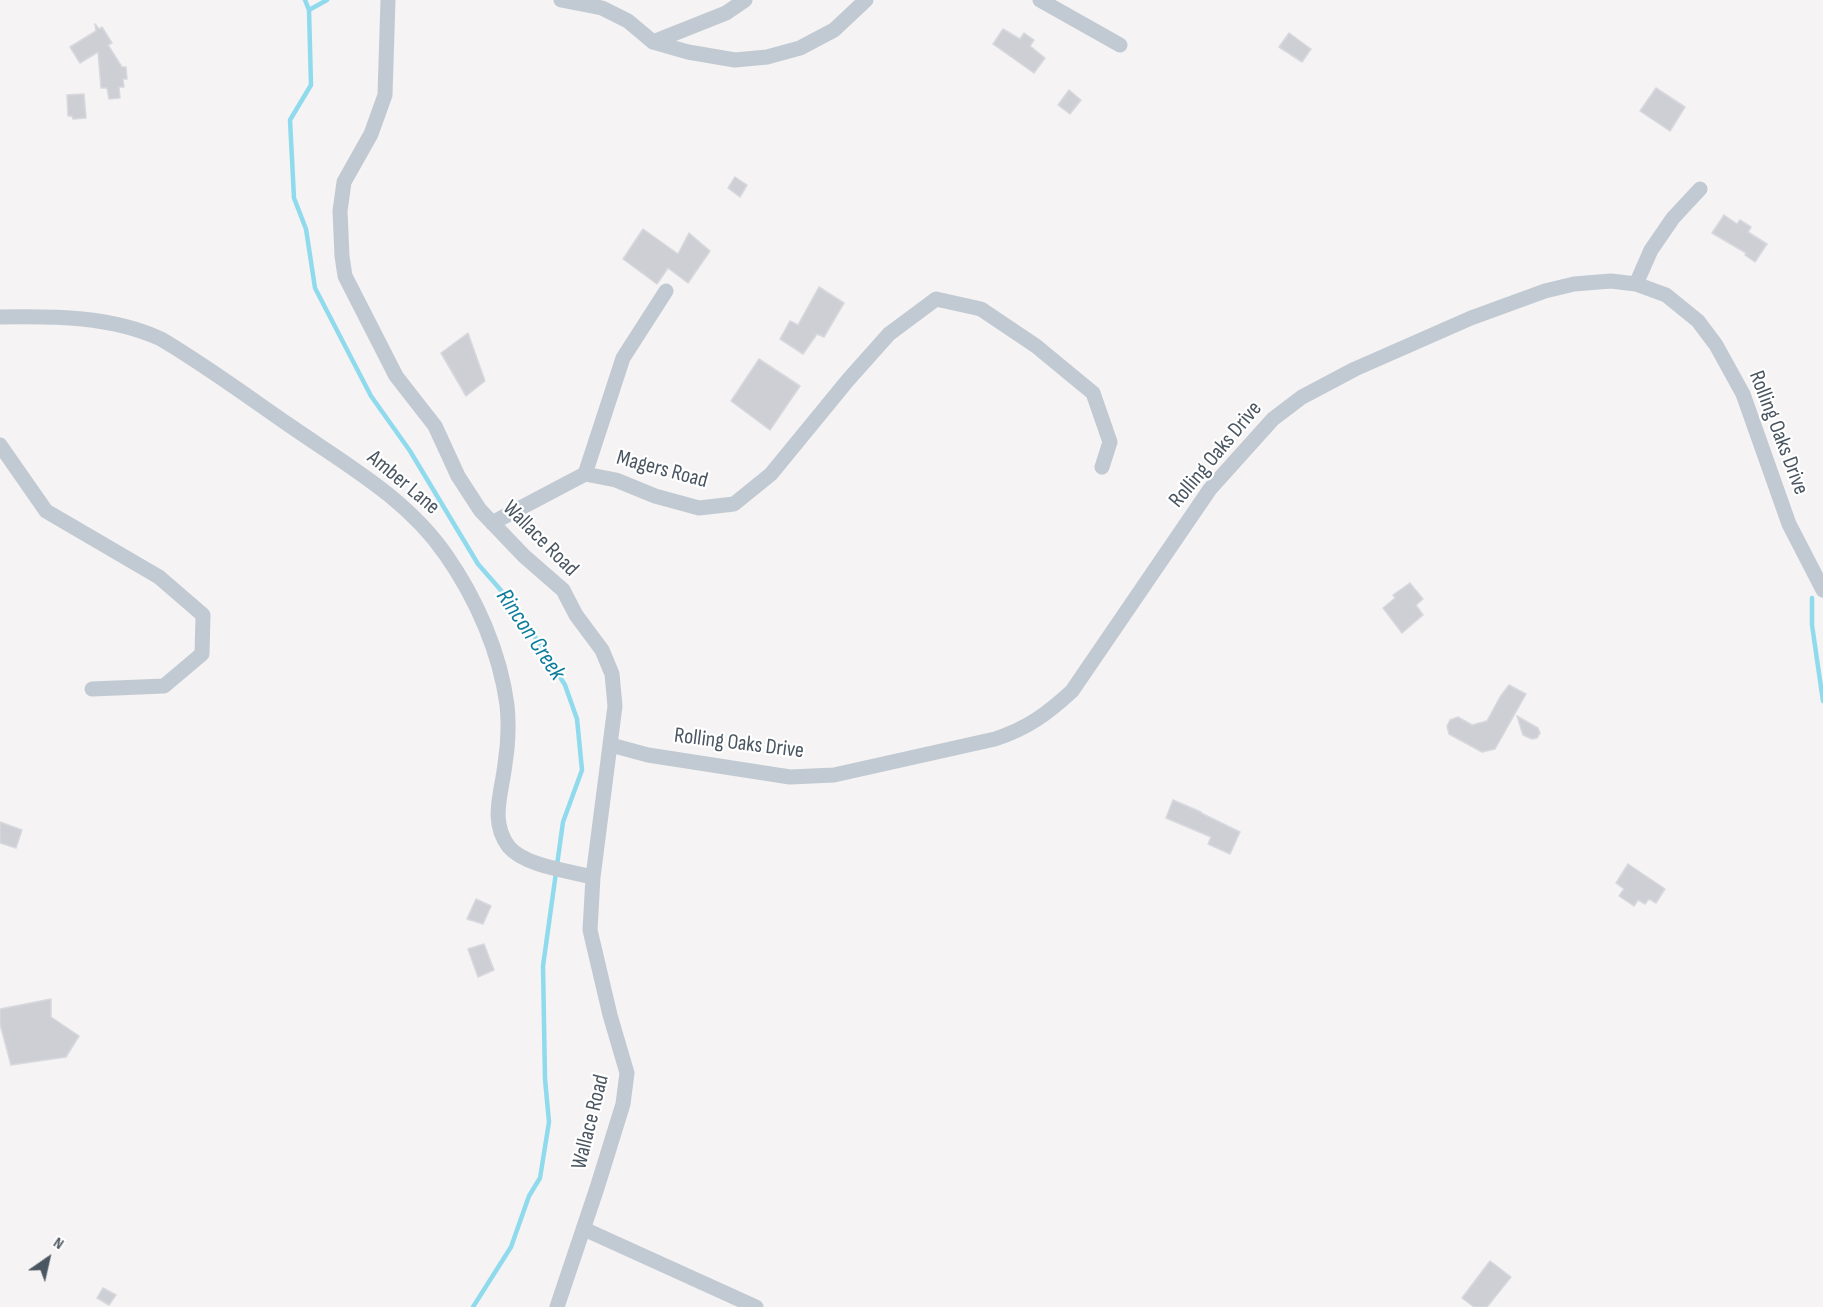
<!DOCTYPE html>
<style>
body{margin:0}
#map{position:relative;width:1823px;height:1307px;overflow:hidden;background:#f5f3f3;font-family:"Sofia Sans Condensed",sans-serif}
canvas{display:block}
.north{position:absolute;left:18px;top:1229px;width:60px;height:60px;-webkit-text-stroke:4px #fff;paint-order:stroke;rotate:34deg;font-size:16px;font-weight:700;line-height:24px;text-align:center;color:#4a5661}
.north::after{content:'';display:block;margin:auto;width:21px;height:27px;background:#4a5661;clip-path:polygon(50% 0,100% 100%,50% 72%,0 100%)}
</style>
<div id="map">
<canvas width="1823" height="1307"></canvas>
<div class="north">N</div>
</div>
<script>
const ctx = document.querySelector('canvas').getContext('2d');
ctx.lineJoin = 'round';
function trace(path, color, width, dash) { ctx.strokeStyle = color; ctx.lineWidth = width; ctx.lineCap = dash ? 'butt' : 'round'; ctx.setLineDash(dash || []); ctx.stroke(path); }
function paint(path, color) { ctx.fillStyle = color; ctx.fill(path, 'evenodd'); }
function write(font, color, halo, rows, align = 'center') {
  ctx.font = font + ' "Sofia Sans Condensed",sans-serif'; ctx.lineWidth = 4.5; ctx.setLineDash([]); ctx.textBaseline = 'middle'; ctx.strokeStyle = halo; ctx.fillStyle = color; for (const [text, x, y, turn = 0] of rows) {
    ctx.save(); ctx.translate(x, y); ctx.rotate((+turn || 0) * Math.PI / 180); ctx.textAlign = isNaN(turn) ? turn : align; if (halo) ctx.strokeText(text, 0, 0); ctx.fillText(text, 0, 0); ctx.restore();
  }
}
trace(new Path2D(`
 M305 0 309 10 311 85 290 120 294 198 306 229 315 288 371 396 410 451 478 564 519 611 565 685 577 719 582 770 563 822 543 966 545 1079 549 1122 540 1178 529 1196 511 1247 473 1307
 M309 10 327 0
 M1812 598V625L1823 701`), '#90daee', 4.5);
const building = new Path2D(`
 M95 24 99 29 102 27 112 43 108 45 122 67H126L127 79H123L124 87H119L120 98 109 99 107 88H101L98 52 80 63 70 47 96 31Z
 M1003 29 1020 39 1024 33 1034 40 1030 46 1045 58 1034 73 993 44Z
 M1289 33 1311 49 1302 62 1279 47Z
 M1656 88 1685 107 1670 131 1640 111Z
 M1069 90 1081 100 1070 114 1058 105Z
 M84 94 86 118 73 119 72 116H68L67 95Z
 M735 177 747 185 740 197 728 188Z
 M1724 215 1737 224 1740 220 1751 227 1748 232 1767 244 1755 262 1745 255 1746 253 1712 233Z
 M643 229 678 254 689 233 710 251 688 283 668 268 657 284 623 259Z
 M819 287 844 303 824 337 817 334 803 354 780 339 790 321 798 325Z
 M468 333 485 381 466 396 441 353Z
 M759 359 800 386 770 430 731 401Z
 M1410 583 1423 599 1416 605 1423 615 1402 633 1383 608 1395 598 1393 595Z
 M1509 685 1526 694 1495 749 1482 752 1449 734 1447 726 1450 720 1458 717 1472 725 1487 721 1500 697Z
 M1517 716 1538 728 1540 733 1537 738 1532 739 1523 735Z
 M1173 800 1201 812V813L1240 832 1230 854 1208 844 1211 837 1166 818Z
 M0 822 22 830 16 848 0 843Z
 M1628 864 1665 889 1656 903 1649 899 1645 904 1638 900 1634 906 1619 896 1624 889 1616 883Z
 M476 899 491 906 483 924 467 919Z
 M484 944 494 970 478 977 468 949Z
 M51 999V1017L79 1036 66 1057 11 1065 0 1024V1009Z
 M1490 1261 1511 1277 1487 1307H1474L1462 1298Z
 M103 1288 116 1295 109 1305 97 1298Z`);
paint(building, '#cdcfd5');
trace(building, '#d7d9de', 1.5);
trace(new Path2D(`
 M388 0 385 95 371 134 344 182 340 211 342 256 345 276 396 376 435 426 458 476 480 510 524 556 563 590 576 615 602 650 612 674 615 706 593 877 590 930 610 1015 627 1073 623 1104 597 1188 557 1307
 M561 0 602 8 628 21 653 42 688 52 735 60 767 57 800 48 834 30 866 0
 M1040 0 1120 45
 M653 42 726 13 745 0
 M1636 284 1651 250 1673 218 1700 189
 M0 317C54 316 111 316 161 339 205 365 247 396 289 425 345 464 407 498 446 555 476 598 500 652 507 705 509 724 508 745 505 764 502 792 489 822 509 847 525 866 569 871 593 877
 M0 445 46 511 159 577 203 615 202 654 164 686 92 689
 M585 474 623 358 666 291
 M492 523 585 474 616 480 655 496 699 508 734 504 771 474 848 380 889 334 936 299 981 309 1036 346 1093 393 1110 442 1102 467
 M611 745 648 755 790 777 834 775 995 739C1028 728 1047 714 1072 691L1210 489 1273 419 1302 397 1355 369 1471 318 1545 291 1574 284 1611 281 1636 284 1666 295 1698 321 1716 345 1743 394 1789 524 1823 590
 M584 1229 756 1307`), '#c1cad2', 15);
write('22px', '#4a5661', '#fff', [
 ["Rolling Oaks Drive",1778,433,69],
 ["Rolling Oaks Drive",1216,455,-50],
 ["Magers Road",662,470,15],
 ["Amber Lane",403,483,40],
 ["Wallace Road",540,539,45],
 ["Rolling Oaks Drive",739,744,7],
 ["Wallace Road",591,1122,-76]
]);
write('italic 24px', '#0c7c9b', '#fff', [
 ["Rincon Creek",530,635,56]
]);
</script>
